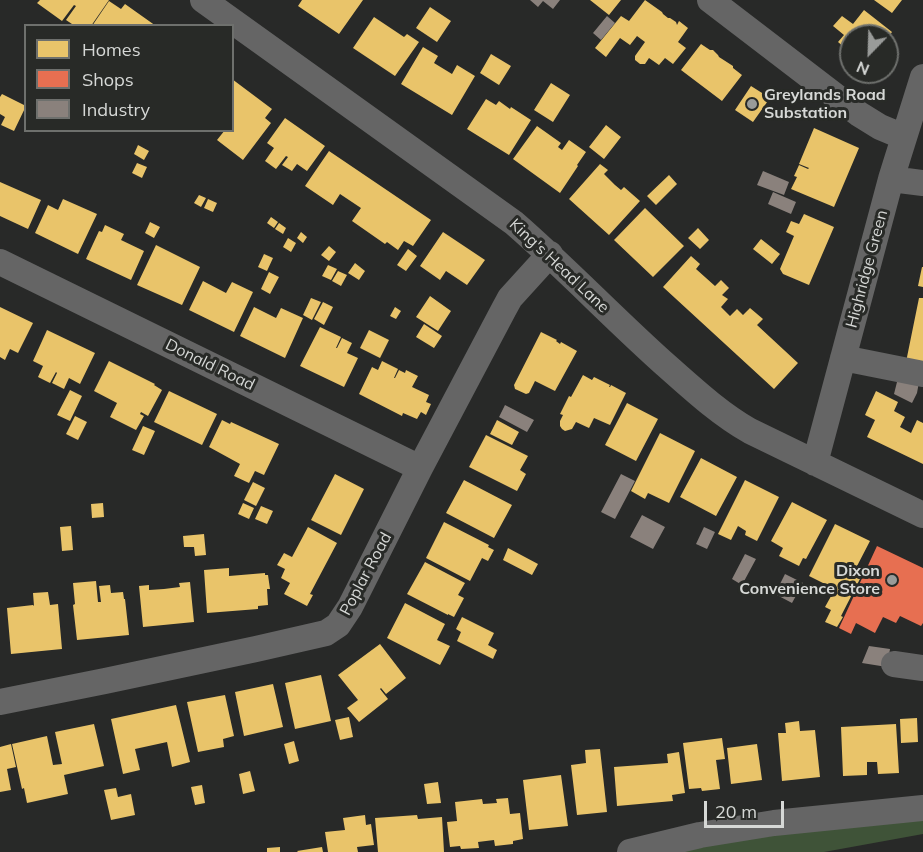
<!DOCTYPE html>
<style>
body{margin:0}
#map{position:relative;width:923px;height:852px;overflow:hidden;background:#282928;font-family:Mulish,sans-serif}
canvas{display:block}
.legend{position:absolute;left:24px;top:24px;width:210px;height:108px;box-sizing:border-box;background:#282a27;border:2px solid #6e706d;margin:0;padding:8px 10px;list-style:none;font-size:18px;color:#d6d8d6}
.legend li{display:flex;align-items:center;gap:12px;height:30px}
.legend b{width:30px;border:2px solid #6e706d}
.north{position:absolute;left:839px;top:24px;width:60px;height:60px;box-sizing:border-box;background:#282a27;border:2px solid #6e706d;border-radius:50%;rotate:203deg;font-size:16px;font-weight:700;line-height:24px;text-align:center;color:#d6d8d6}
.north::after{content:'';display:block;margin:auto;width:21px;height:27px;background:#999b99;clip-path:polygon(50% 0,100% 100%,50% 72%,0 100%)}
.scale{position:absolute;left:704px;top:801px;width:80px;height:27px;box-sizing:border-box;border:3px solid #d6d8d6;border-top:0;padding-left:8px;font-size:18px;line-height:21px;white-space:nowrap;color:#d6d8d6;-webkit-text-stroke:4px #282a27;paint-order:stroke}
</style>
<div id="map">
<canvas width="923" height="852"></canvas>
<ul class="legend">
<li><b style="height:16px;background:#e9c46a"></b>Homes</li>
<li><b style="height:16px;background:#e76f51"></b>Shops</li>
<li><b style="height:16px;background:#8a817c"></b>Industry</li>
</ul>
<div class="north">N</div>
<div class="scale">20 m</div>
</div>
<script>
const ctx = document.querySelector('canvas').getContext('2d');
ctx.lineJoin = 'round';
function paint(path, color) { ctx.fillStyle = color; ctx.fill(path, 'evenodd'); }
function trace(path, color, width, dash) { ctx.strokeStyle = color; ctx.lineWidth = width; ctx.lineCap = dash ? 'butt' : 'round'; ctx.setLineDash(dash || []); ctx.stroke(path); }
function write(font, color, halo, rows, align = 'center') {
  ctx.font = font + ' Mulish,sans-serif'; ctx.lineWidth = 6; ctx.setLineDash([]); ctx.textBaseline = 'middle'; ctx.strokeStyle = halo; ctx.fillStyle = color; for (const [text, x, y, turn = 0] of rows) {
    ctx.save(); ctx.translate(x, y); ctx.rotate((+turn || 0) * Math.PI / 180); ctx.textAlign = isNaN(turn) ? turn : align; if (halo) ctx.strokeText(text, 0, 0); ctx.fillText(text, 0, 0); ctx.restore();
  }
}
paint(new Path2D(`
 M923 815V834L824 852H654Z`), '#3f5338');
paint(new Path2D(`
 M40 0H109L91 26H75L66 20 76 6 74 5 62 21 37 3Z
 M302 0H363L339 34 298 6Z
 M590 0H621L609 15Z
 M645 0 662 12 663 14 668 18H670L676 22 677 25 679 21 688 28 678 42 686 48 673 64 665 58 659 65 649 58 645 64H640L635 60V56L645 42 637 36 630 45 620 38 606 57 595 48 621 16 629 21Z
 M874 0H902L892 13Z
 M109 1 121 9 125 4 156 26H92Z
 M430 7 451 21 437 42 416 28Z
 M864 10 892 32 889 36 896 42 887 52V36H851V53L838 42 844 35 833 26 842 16 853 24Z
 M374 17 404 37 407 34 419 42 395 76 353 48Z
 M701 44 710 50H713L718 55 719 57 733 66V68L742 75 722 101 681 70Z
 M423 47 438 56 434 63 452 74 457 65 475 76 452 115 401 84Z
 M491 54 511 66 499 85 480 73Z
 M232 79 272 109 265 118 271 123 243 160 217 140 225 130H232Z
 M551 83 570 95 553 122 534 110Z
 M751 86 770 98 753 122 735 110Z
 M2 94 26 106 14 131 1 125 5 117 0 114V97Z
 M486 99 496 105 499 101 510 109 511 107 531 120 509 155 467 129Z
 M285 118 325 146 307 171 297 164 292 171 282 165 288 157 286 156 276 169 265 161 274 148 267 143Z
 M606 125 621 137 604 159 589 147Z
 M537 126 561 143 558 147 562 150 569 140 586 152 577 165 578 166 560 193 513 159Z
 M814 128 859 148 834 207 791 189 797 177 794 176 799 165 808 169 809 168 799 164Z
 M138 145 149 151 144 160 134 154Z
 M329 151 431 220 413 246 404 241 398 250 387 242 385 244 352 221 361 208 340 194 333 205 305 186Z
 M137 163 147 167 142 178 132 173Z
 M600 164 608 170 604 174 615 185 621 190 624 187 640 201 609 235 569 199Z
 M669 175 677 184 656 205 647 196Z
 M0 182 41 200 28 229 0 216Z
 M199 195 206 198 201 207 194 203Z
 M63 199 97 214 78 254 35 233 48 205 58 210Z
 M208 199 217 203 213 212 204 208Z
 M645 208 684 246 653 277 614 240Z
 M804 214 834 227 809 285 783 274 780 269 794 236 786 232 791 221 799 224Z
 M271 217 278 222 274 228 267 223Z
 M150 222 160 227 154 238 145 233Z
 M279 223 286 228 283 234 275 229Z
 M105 225 124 234 121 240 144 251 131 280 86 259 99 231 102 232Z
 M698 228 709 240 700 249 688 238Z
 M301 232 307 237 303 243 297 238Z
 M443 232 485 260 467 285 446 271 440 280 420 266Z
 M288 238 296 243 291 252 283 247Z
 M761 239 780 254 772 264 753 249Z
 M156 245 200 267 182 305 137 285Z
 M329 246 336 252 329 261 321 255Z
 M408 249 417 256 406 271 397 265Z
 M264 254 273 258 267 271 258 267Z
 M691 256 700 264 696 269 715 286 721 280 729 288 722 295 728 299 721 307 730 316 737 309 743 315 750 308 763 319 757 325 798 363 774 389 663 287Z
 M355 263 365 271 359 280 348 273Z
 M328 265 337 269 331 280 322 276Z
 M922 267H923V287L918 286Z
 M338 271 347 275 341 286 332 281Z
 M269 272 279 277 270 294 261 289Z
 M203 281 226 293 232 282 253 292 234 332 189 310Z
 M430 296 451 311 438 331 416 317Z
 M311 298 321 302 312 320 303 315Z
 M919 298H923V366L906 362Z
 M323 302 333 307 324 325 314 319Z
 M0 307 33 323 18 353 10 349 5 360 0 357Z
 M254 307 276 318 281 308 303 318 285 358 240 336Z
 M395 307 401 311 396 319 390 316Z
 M424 324 442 336 434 348 416 337Z
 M320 327 341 337 336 348H337L342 338 352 343 347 353 358 358 344 387 300 366Z
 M47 330 95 353 80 384 69 378 64 389 52 383 57 373 56 372 50 383 38 377 43 366 33 361Z
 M369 330 389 340 380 358 360 348Z
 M541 332 557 340 556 341 560 344 561 342 577 351 555 391 535 381 529 393 526 394 515 389 514 385Z
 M109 361 155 384 154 385 162 390 148 416 141 412 140 414 144 416 136 430 110 417 117 403 94 391Z
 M382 361 398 369 394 378H395L399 370 405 373 406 370 418 376 412 387 429 395 426 402 431 404 426 415 421 412 417 419 403 413 402 416 359 394 372 367 378 370Z
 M583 375 592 380 594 377 610 385 609 387H610L611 385 626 393 610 425 594 418 589 428 576 422 572 429 565 431 562 429 560 426V421L563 415 560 414 569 396 571 397Z
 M70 390 82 396 70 421 57 415Z
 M169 391 217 414 202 445 154 422Z
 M876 391 898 402 894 411 905 417 900 427 911 433 917 420 923 423V464L867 437 875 420 865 415Z
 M627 403 658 419 636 461 605 445Z
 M75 416 87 422 78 440 66 434Z
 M222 420 230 424 231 422 279 444 264 475 255 471 249 483 234 476 240 464 209 447Z
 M497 420 519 432 512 445 490 434Z
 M143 426 155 431 144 455 132 450Z
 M660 433 695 451 669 503 648 493 645 499 631 491Z
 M486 435 528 456 520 470 526 474 517 491 469 467Z
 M701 458 737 477 716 516 680 497Z
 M335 474 364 489 341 535 311 520Z
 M464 480 512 505 494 538 446 513Z
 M745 480 779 497 757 541 745 535 746 531 738 526 731 540 718 534Z
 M253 482 265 488 256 506 244 500Z
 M792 502 827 520 806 559 803 558 799 566 779 556 783 548 771 541Z
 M103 503 104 517 92 518 91 504Z
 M243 503 254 508 249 519 238 514Z
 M261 506 273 511 267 524 255 519Z
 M444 522 489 545 488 547 494 550 488 561 482 558 470 581 426 558Z
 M835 524 870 541 856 568 864 571 841 616 843 617 837 627 825 622 831 610 825 607 835 589 809 576Z
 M71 526 73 550 62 551 60 527Z
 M308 527 337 543 310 594 313 595 307 606 284 594 290 583 281 578 285 569 277 565 284 553 292 557Z
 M204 534 206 555 195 556 194 547H184L183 536Z
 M508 548 538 564 532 575 503 560Z
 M425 562 465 583 458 595 464 598 454 617 448 614V615L407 594Z
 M229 568V576L265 573V575H268L270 589H267L268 605 258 606V609L207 613 204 570Z
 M96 581 98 602H101L99 586 110 585 111 593 123 592 124 599H125L129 635 77 640 73 605 75 604 73 583Z
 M190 582 194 622 143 627 139 586 149 585V590L164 589 180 587 179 583Z
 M48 592 50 605 58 604 62 649 11 654 7 608 33 605 34 606 33 593Z
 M405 603 445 624 437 640 450 646 440 665 387 638Z
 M462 617 494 633 488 645 497 650 493 659 457 641 461 632 456 629Z
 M380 644 406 678 386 694 381 688 380 689 388 699 359 722 347 708 358 700 338 675Z
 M321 675 331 721 295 729 285 683Z
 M273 684 283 727 244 736 235 692Z
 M225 695 234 736 223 739 224 747 198 752 187 702Z
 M176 705 190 762 172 767 167 742 135 749 140 770 123 774 111 719Z
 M349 717 353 737 340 740 335 720Z
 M917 718 918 742 901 743 900 719Z
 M799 721 800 731 815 730 820 777 782 781 778 733H786L785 723Z
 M94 724 104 766 64 775 68 794 27 803 24 788 22 789 12 744 47 736 53 765 62 764 55 732Z
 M896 724 899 773 878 774 877 762H867V775L843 776 841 727Z
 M722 738 725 759 716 760 720 789 702 791 701 788 689 789 683 743Z
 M294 741 299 761 289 764 284 744Z
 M11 744 16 767 7 769 11 790 0 792V747Z
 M757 744 762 780 731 784 727 748Z
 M600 749 607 812 577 815 571 765 586 763 585 750Z
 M679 752 685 793 672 795 673 801 617 806 614 767 668 763 667 754Z
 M250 771 255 791 243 794 239 774Z
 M561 775 568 826 529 830 523 780Z
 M438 782 441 803 427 804 424 784Z
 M202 785 205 803 195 805 191 787Z
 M116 788 118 797 131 794 135 815 111 820 104 790Z
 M508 798 510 814 520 813 523 839 513 841V844L495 846 494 840 478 842 479 848 461 849 460 846 450 847 447 822 457 821 455 802 482 799 483 804 497 803 496 799Z
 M365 815 366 825 371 824 374 845 357 847 358 852H328L325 832 345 830 343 818Z
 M417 815 418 819 442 817 444 852H378L375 818Z
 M280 847V852H267V848Z
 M322 847 323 852H298L297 851Z`), '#e9c46a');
paint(new Path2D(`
 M877 546 923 568V623L921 626 900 616 896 623 883 617 875 633 856 623 851 634 839 628Z`), '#e76f51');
paint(new Path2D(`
 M530 0H560L553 9 543 1 538 7Z
 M607 16 615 23 601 40 593 33Z
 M763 171 789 182 784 195 757 185Z
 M773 192 796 202 791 214 768 204Z
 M898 378 919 382 917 393 912 403 894 394Z
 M505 405 534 420 527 432 499 417Z
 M621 474 635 481 615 519 601 512Z
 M642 515 665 527 653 549 630 537Z
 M704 527 715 532 707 549 696 544Z
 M745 554 756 559 742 585 732 579Z
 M785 574 803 583 792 603 775 594Z
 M869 646 890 649 887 667 862 663Z`), '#8a817c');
trace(new Path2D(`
 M203 0 514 223C567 269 615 320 668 367 694 390 720 414 750 431L923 515
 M710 0 859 114 880 127 904 137
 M891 179 923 183
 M0 262 420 468
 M843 358 923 374
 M815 463 891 179 923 77
 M894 664 923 668
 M0 702 105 681 256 649 326 633 338 625 350 607 420 468 504 309 510 298 550 254
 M630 852 700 835 774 823 923 808`), '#656565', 26);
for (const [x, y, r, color] of [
 [752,104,6,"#999b99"],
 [892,580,6,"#999b99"]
]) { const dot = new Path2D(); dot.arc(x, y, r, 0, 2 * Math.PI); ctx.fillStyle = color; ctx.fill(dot); trace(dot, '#282a27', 2); }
write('bold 16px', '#d6d8d6', '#282a27', [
 ["Greylands Road",764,95],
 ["Substation",764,113],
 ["Dixon",880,571,"right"],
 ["Convenience Store",880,589,"right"]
], 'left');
write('16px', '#d6d8d6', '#282a27', [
 ["King's Head Lane",559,266,43],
 ["Highridge Green",867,269,-75],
 ["Donald Road",210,365,26],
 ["Poplar Road",366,574,-62]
]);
</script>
